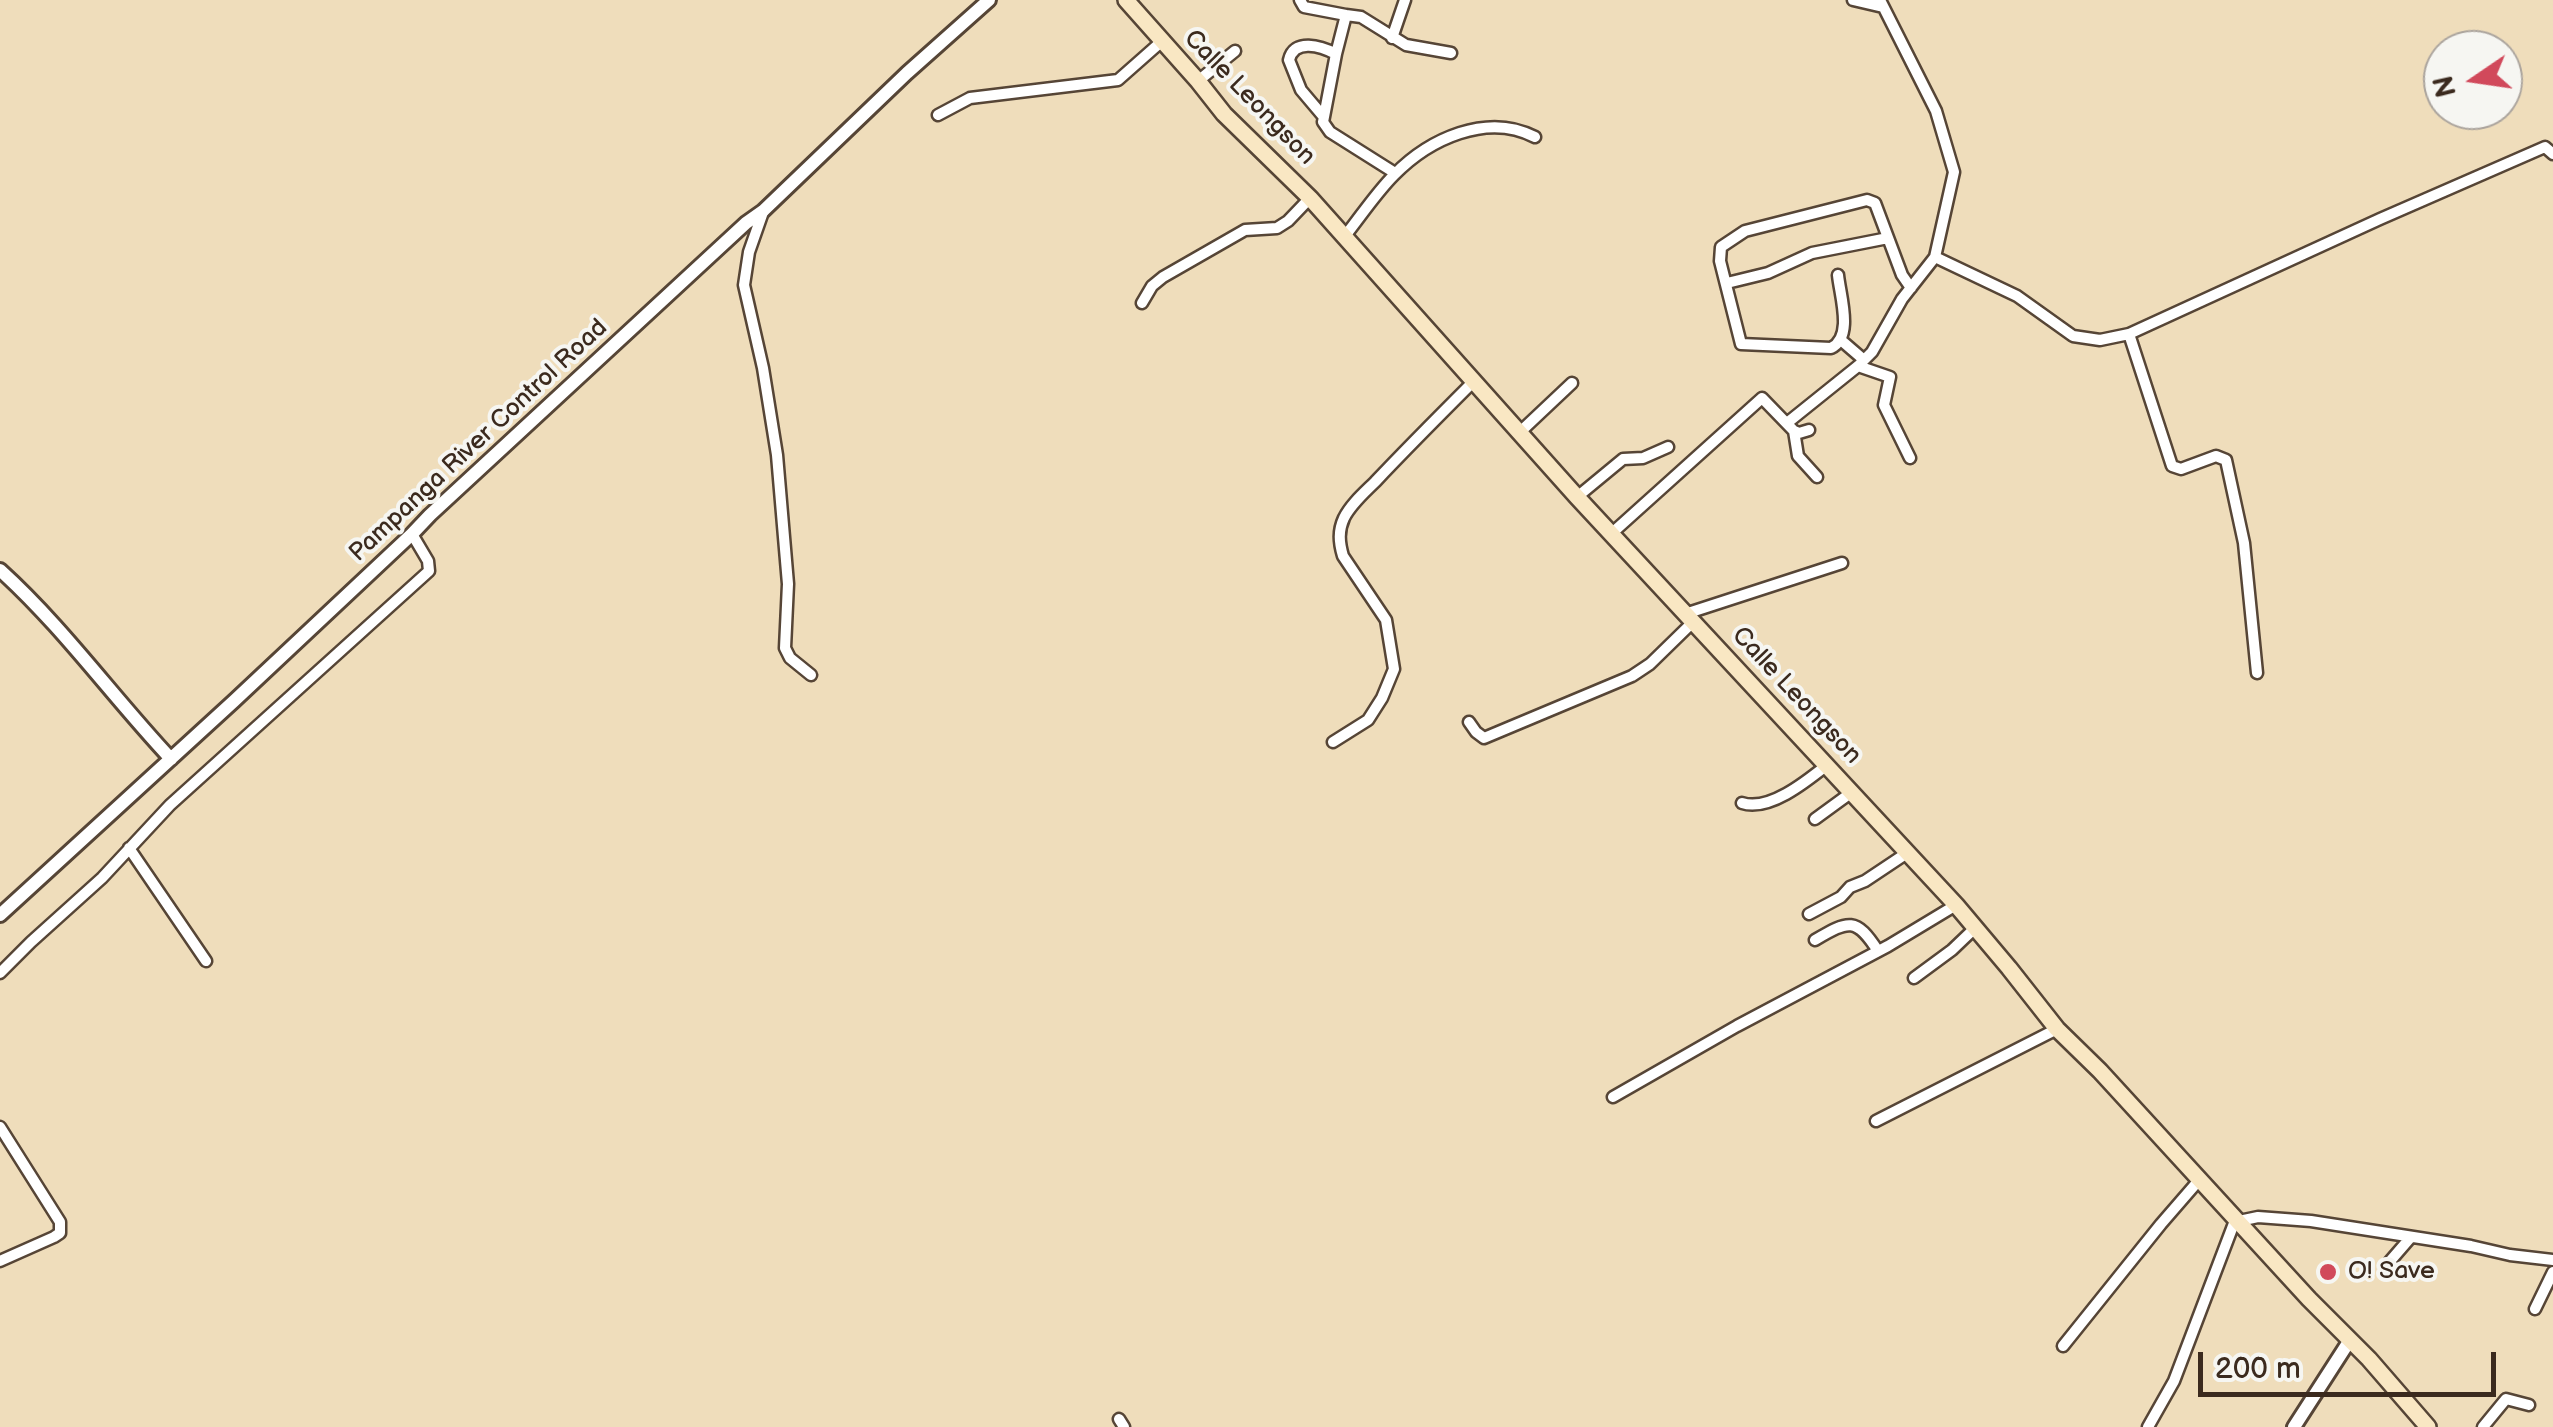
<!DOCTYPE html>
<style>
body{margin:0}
#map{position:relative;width:2553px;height:1427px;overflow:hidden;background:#efddbb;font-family:"Balsamiq Sans",sans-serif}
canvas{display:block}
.north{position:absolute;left:2423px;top:30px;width:100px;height:100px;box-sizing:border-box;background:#f6f6f2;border:2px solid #aba49d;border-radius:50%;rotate:257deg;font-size:28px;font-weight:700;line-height:40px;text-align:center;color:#3b2a1e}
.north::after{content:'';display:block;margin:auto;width:35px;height:45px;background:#d1495b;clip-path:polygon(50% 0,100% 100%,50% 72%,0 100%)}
.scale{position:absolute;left:2198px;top:1352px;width:298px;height:45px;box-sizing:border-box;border:5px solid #3b2a1e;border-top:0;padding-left:12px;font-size:30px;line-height:35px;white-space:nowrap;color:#3b2a1e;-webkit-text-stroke:8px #f6f6f2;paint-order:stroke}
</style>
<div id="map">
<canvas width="2553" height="1427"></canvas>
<div class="north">N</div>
<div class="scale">200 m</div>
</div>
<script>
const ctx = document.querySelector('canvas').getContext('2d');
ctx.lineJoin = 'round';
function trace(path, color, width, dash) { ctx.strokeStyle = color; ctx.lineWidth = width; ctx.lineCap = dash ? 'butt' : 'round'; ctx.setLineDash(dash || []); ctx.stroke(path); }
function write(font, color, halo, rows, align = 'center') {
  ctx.font = font + ' "Balsamiq Sans",sans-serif'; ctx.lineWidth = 8; ctx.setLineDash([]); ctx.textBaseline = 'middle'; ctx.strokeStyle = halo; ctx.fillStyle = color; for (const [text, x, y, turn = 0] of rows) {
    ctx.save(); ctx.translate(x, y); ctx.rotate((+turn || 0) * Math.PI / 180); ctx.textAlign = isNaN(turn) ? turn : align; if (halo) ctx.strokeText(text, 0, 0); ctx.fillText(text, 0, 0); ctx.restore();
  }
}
const minor = new Path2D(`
 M1300 0 1304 7 1346 15
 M1853 0 1883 7
 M1392 38 1405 0
 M1198 81 1235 51
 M938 115 970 98 1118 80 1161 42
 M1323 116 1301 90 1289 60C1294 38 1321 46 1336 54
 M1395 173 1330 132 1323 122 1336 54 1346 15 1361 17 1406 45 1451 53
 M763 212 749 252 744 285 763 368 777 455 788 584 785 648 790 658 811 675
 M1345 236C1361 216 1376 193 1394 175 1429 139 1487 112 1535 137
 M1935 257 2017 296 2073 336 2100 340 2129 334
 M1838 275C1840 296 1854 337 1831 348L1741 344 1720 261 1721 247 1745 231 1867 200 1875 203 1902 275 1911 288
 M1727 283 1768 273 1812 253 1888 238
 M1142 303 1152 286 1163 277 1245 230 1277 228 1288 221 1310 198
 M1842 341 1864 360
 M1858 366 1890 377 1884 405 1910 458
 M1787 423 1858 366 1872 352 1902 299 1935 257 1954 172 1936 111 1880 0
 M1794 431 1798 456 1817 477
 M1519 433 1572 383
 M1577 497 1623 459 1643 458 1668 447
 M1611 534 1762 398 1794 431 1799 433 1809 430
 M1685 614 1842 563
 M2257 673 2244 543 2226 460 2216 456 2181 469 2172 466 2129 334 2380 219 2545 147 2553 154
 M1469 722 1476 732 1484 738 1632 676 1650 664 1693 622
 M1333 742 1368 720 1382 698 1394 669 1386 620 1343 556C1339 542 1338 531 1344 518 1351 504 1364 493 1375 482 1407 448 1440 415 1473 382
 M1742 803C1769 812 1807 781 1827 765
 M1815 819 1852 792
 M129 848 206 961
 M1809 914 1841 897 1850 887 1865 881 1907 853
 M1815 940C1849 920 1856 917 1878 951
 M0 973 31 942 102 878 170 805 429 571 428 561 412 534
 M1914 978 1952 950 1975 928
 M1613 1097 1737 1026 1888 946 1956 905
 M1876 1121 2057 1029
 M0 1127 60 1222V1233L54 1237 0 1261
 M2239 1221 2258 1217 2311 1221 2471 1246 2510 1255 2553 1260
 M2385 1267 2411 1237
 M2535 1309 2553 1272
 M2063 1346 2161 1224 2200 1179
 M1119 1419 1124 1427
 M2148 1427 2174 1381 2236 1218
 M2483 1427 2506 1399 2529 1405`);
const tertiary = new Path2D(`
 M0 570C63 627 112 696 171 759
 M0 915 234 701 412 534 430 515 746 223 763 211 907 73 989 0
 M2294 1427 2350 1340`);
const secondary = new Path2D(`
 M1126 0 1198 81 1224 114 1310 198 1577 497 1956 905 2009 968 2057 1029 2100 1071 2309 1299 2369 1359 2428 1427`);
trace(minor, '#564536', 15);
trace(tertiary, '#564536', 18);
trace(secondary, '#564536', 20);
trace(minor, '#fff', 10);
trace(tertiary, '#fff', 12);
trace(secondary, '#f9e7c3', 15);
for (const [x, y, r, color] of [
 [2328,1272,10,"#d1495b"]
]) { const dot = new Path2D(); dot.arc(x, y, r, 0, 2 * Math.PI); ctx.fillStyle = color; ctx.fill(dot); trace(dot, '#f6f6f2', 4); }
write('25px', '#3b2a1e', '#f6f6f2', [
 ["Calle Leongson",1249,98,46],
 ["Pampanga River Control Road",479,441,-43],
 ["Calle Leongson",1796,696,47]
]);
write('25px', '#3b2a1e', '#f6f6f2', [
 ["O! Save",2348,1272]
], 'left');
</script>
